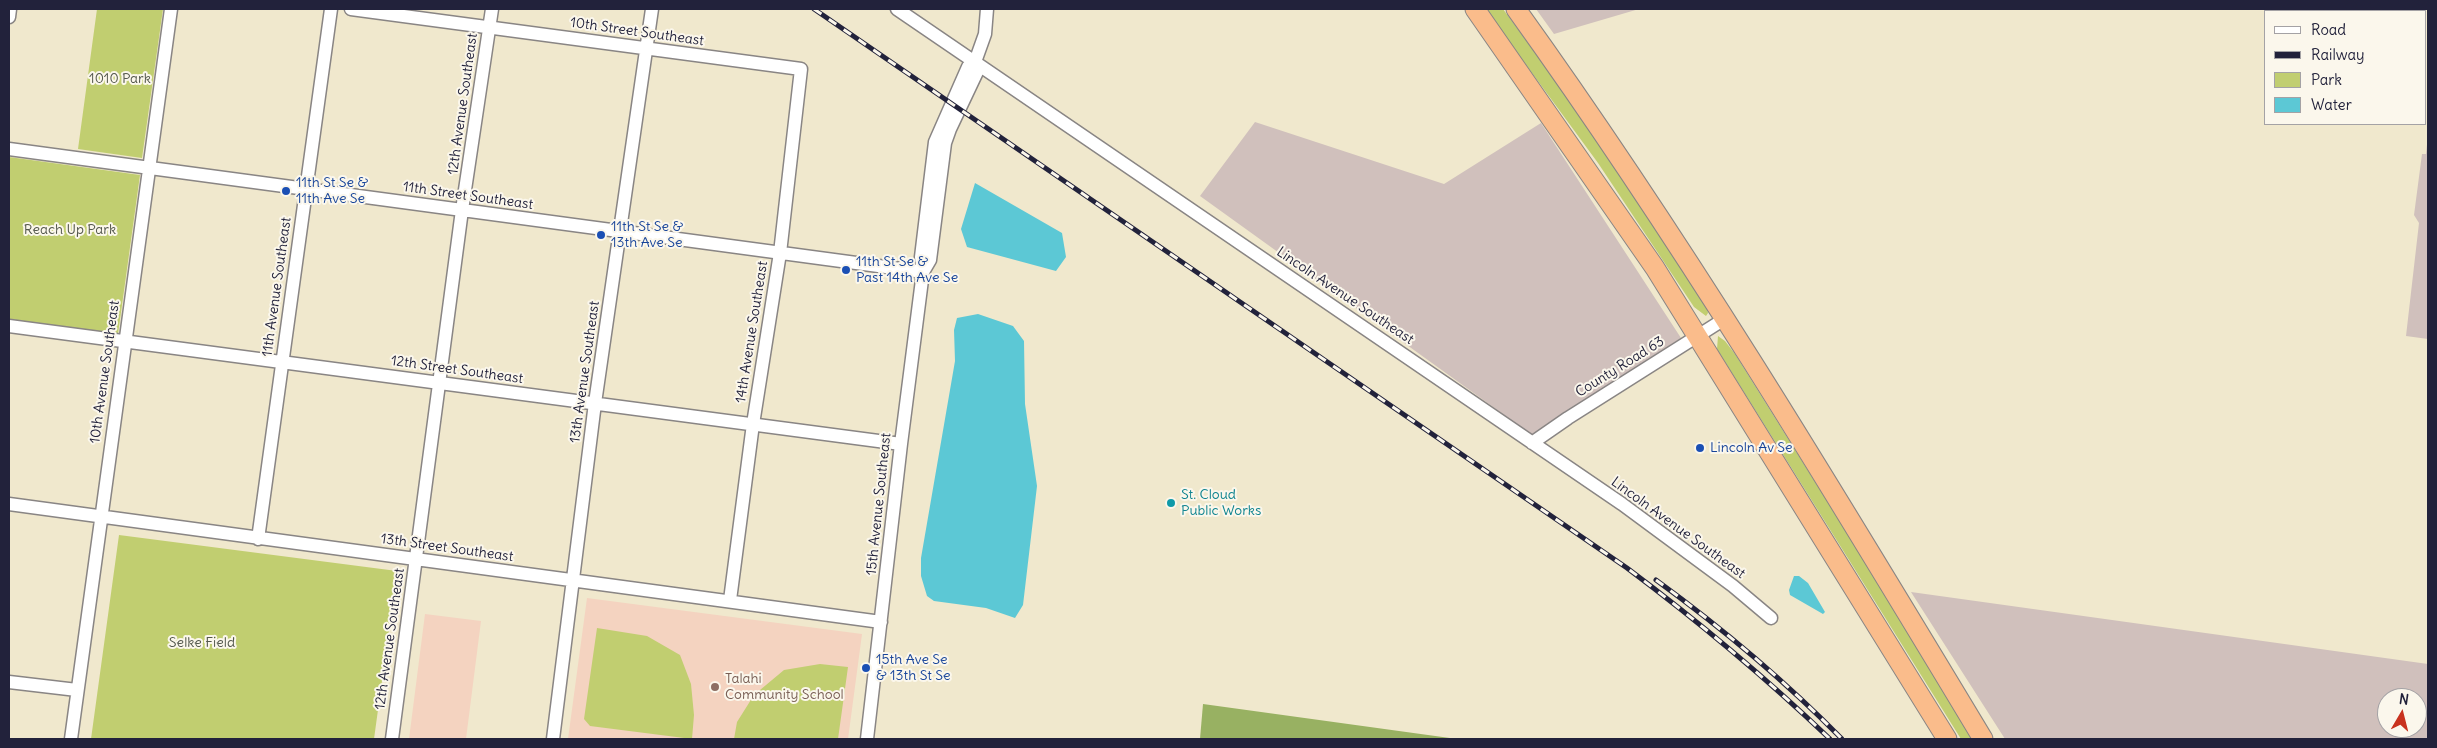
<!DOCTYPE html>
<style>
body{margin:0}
#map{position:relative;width:2437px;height:748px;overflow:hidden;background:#f0e8cd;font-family:Delius,sans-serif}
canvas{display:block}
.frame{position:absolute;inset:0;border:10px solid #22223b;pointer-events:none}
.legend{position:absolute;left:2264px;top:10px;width:162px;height:115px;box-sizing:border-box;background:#fbf7ec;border:1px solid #a4a2a5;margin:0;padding:6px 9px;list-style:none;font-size:15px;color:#22223b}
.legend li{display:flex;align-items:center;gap:10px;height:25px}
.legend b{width:25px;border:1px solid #a4a2a5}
.north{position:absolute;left:2377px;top:688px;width:50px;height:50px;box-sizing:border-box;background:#fbf7ec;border:1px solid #a4a2a5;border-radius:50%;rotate:8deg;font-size:14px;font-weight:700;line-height:20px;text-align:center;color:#22223b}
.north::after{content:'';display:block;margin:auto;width:18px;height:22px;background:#c8321e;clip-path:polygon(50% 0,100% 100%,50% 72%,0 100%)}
</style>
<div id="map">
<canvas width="2437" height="748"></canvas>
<div class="frame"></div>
<ul class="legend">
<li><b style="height:6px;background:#fff"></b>Road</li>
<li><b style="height:6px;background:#22223b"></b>Railway</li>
<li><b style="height:14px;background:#c1ce70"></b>Park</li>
<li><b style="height:14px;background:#5cc8d5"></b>Water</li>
</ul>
<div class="north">N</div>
</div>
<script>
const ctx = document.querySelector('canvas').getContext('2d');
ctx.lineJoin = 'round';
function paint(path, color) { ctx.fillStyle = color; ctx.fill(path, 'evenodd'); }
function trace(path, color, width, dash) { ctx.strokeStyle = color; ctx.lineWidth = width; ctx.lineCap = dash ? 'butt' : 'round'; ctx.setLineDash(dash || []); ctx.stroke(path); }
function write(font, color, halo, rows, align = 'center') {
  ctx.font = font + ' Delius,sans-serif'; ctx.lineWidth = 4; ctx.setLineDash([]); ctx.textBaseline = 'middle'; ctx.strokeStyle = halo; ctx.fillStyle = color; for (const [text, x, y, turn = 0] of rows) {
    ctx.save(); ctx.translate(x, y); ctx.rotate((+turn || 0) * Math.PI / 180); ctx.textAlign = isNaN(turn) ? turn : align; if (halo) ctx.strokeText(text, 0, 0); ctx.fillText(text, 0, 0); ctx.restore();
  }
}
paint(new Path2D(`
 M587 598 862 634 848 739H568Z
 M425 614 481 621 466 739H409Z`), '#f4d3c0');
paint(new Path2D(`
 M1536 9H1639L1554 34Z
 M1255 122 1444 184 1541 123 1681 338 1532 435 1200 196Z
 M2428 135V339L2406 336 2419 223 2414 215 2422 154H2426Z
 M1911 592 2428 664V739H2005ZM2387 698H2417V728H2387Z`), '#d0c0bc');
paint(new Path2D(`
 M97 9H163L142 158 78 149Z
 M1485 9H1503L1601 142 1707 305 1708 313 1706 316 1694 307 1598 163Z
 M9 157 140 175 118 334 9 319Z
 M1718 336 1725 341 1735 354 1976 739H1961L1717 349Z
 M119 535 397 571 374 739H91Z
 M597 628 647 636 680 655 691 684 694 715 692 739 590 726 584 719Z
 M820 664 848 667 838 739H734L737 722 754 695 784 670Z`), '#c1ce70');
paint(new Path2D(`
 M1203 704 1457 739H1200Z`), '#98b162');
paint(new Path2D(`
 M975 183 1062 233 1066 257 1056 271 967 247 961 229Z
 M978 314 1013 326 1024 341 1025 404 1037 486 1023 605 1015 618 986 608 934 601 927 596 921 576V558L955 361 954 330 957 318Z
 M1794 576H1799L1808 583 1825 612 1823 614 1790 595 1789 590Z`), '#5cc8d5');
const minor = new Path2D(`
 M351 9 801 69 780 253 753 424 730 600
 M897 9 1622 504 1733 586 1771 618
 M9 17 10 9
 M9 149 923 272
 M923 272 930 260 945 143 950 129 977 72 975 62
 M9 326 901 444
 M1532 443 1568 418 1726 318
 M9 504 881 622
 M258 539 331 9
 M9 682 77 690
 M71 739 171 9
 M392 739 462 210 492 9
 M553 739 595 403 652 9
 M867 739 901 444 923 272 921 257 935 142 968 67 975 62 985 34 987 9`);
const highway = new Path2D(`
 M1475 9 1655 268 1947 739
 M1516 9C1685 244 1834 492 1983 739`);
trace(minor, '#898584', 15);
trace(highway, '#898584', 21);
trace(minor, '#fff', 12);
trace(highway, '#fabc8b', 19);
const rail = new Path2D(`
 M814 9 1627 568C1698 621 1766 678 1830 739
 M1656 580C1722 628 1785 681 1842 739`);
trace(rail, '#22223b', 5);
trace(rail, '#fbf7ec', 3, [9]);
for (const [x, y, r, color] of [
 [286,191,5,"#1a4fb4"],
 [601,235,5,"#1a4fb4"],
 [846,270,5,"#1a4fb4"],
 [1700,448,5,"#1a4fb4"],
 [1171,503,5,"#0f9aa8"],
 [866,668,5,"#1a4fb4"],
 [715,687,5,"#8d6e63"]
]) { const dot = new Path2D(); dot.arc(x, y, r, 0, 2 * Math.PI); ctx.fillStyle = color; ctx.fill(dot); trace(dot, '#fbf7ec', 2); }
write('14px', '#22223b', '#fbf7ec', [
 ["10th Street Southeast",637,32,8],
 ["12th Avenue Southeast",463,104,-82],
 ["11th Street Southeast",468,196,8],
 ["11th Avenue Southeast",277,287,-82],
 ["Lincoln Avenue Southeast",1345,296,34],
 ["14th Avenue Southeast",752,332,-81],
 ["County Road 63",1620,367,-32],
 ["12th Street Southeast",457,370,8],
 ["10th Avenue Southeast",105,372,-82],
 ["13th Avenue Southeast",585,372,-82],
 ["15th Avenue Southeast",879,504,-84],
 ["Lincoln Avenue Southeast",1678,528,36],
 ["13th Street Southeast",447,548,8],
 ["12th Avenue Southeast",390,639,-82]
]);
write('14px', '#52564b', '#fbf7ec', [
 ["1010 Park",120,79],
 ["Reach Up Park",70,230],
 ["Selke Field",202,643]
]);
write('14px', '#164399', '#fbf7ec', [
 ["11th St Se &",296,183],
 ["11th Ave Se",296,199],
 ["11th St Se &",611,227],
 ["13th Ave Se",611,243],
 ["11th St Se &",856,262],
 ["Past 14th Ave Se",856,278],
 ["Lincoln Av Se",1710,448],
 ["15th Ave Se",876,660],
 ["& 13th St Se",876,676]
], 'left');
write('14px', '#0d838f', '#fbf7ec', [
 ["St. Cloud",1181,495],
 ["Public Works",1181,511]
], 'left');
write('14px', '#785e54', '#fbf7ec', [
 ["Talahi",725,679],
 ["Community School",725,695]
], 'left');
</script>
